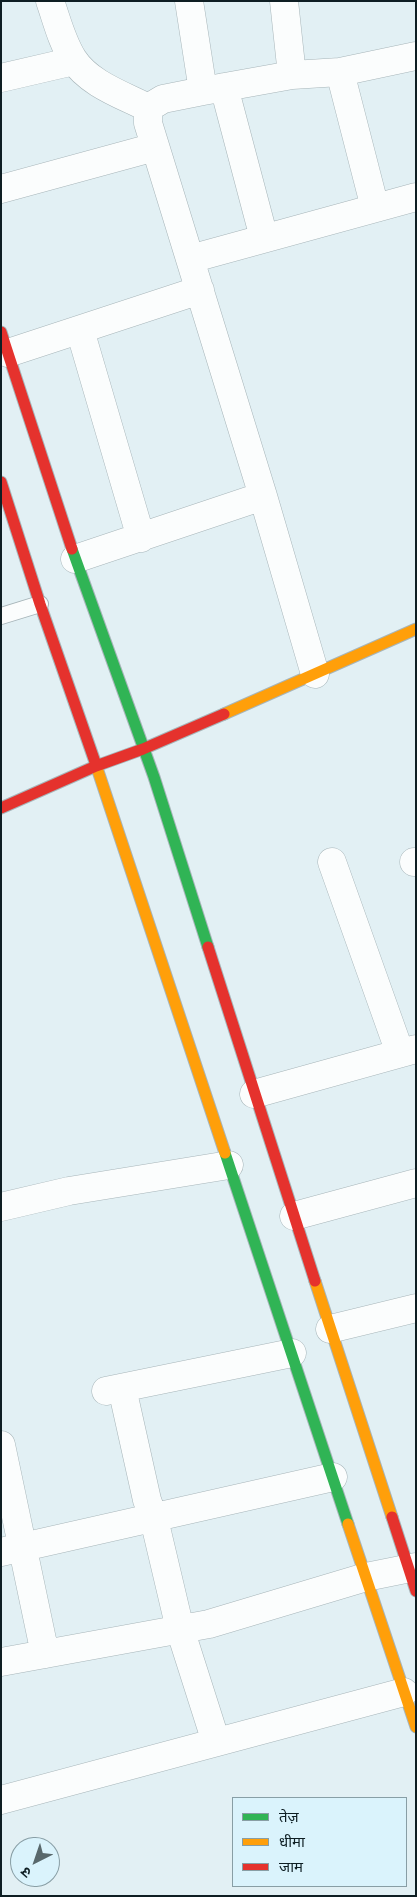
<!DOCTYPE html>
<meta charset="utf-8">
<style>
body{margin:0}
#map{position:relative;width:417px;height:1897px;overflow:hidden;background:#e2f0f4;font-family:Jost,"Noto Sans Devanagari",sans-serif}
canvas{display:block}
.frame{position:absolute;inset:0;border:2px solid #0e1e23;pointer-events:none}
.legend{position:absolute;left:232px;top:1797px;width:175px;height:90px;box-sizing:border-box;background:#daf3fc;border:1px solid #889ea5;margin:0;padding:6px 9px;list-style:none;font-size:15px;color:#0e1e23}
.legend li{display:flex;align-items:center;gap:10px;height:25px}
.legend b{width:25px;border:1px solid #889ea5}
.north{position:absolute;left:10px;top:1837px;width:50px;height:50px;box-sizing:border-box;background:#daf3fc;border:1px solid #889ea5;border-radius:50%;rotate:221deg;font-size:14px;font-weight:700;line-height:20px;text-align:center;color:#0e1e23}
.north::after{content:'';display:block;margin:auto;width:18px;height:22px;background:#58686c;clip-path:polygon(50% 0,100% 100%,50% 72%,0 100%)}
</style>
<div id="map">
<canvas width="417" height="1897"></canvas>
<div class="frame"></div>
<ul class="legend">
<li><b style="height:6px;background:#30b455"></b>तेज़</li>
<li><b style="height:6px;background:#ff9f0a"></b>धीमा</li>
<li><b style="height:6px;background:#e5322d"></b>जाम</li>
</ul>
<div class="north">उ</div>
</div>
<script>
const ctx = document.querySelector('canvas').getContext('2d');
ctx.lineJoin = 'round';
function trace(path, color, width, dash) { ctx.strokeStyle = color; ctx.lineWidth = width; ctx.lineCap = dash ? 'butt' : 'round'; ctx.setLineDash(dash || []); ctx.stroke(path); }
const lane = new Path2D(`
 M1 616 40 604`);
const street = new Path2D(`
 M50 1C57 21 62 42 73 59 89 84 123 95 148 108
 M189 1 203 91
 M284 1 292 75
 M340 72 375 208
 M1 78 74 61
 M224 87 264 238
 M148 108V123L263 496 315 674
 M148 108 163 99 203 91 292 75 340 72 416 56
 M1 189 155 147
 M190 259 416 197
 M80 330 141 538
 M8 353 200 290
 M75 559 263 496
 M332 862 400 1053
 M414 862H416
 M254 1094 416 1049
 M1 1207 69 1191 229 1165
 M294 1216 416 1183
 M330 1329 416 1308
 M122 1388 147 1500 154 1519 180 1629 216 1742
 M106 1391 292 1353
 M1 1445 45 1654
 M1 1552 333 1477
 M1 1662 209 1624 366 1577 416 1567
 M1 1800 404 1692`);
const fast = new Path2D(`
 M72 549 154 777 208 947
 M225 1153 348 1524`);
const slow = new Path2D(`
 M224 714 416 629
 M95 762 225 1153
 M315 1281 392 1517
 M348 1524 416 1727`);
const jam = new Path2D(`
 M1 332 72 549
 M1 482 40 604 95 762
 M1 808 96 766 143 749 224 714
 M208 947 315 1281
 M392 1517 416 1591`);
trace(lane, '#a7b5b9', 18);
trace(street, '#a7b5b9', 29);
trace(fast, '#a7b5b9', 13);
trace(slow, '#a7b5b9', 13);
trace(jam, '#a7b5b9', 13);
trace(lane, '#fbfdfd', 16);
trace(street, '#fbfdfd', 28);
trace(fast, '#30b455', 11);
trace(slow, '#ff9f0a', 11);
trace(jam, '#e5322d', 11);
</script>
